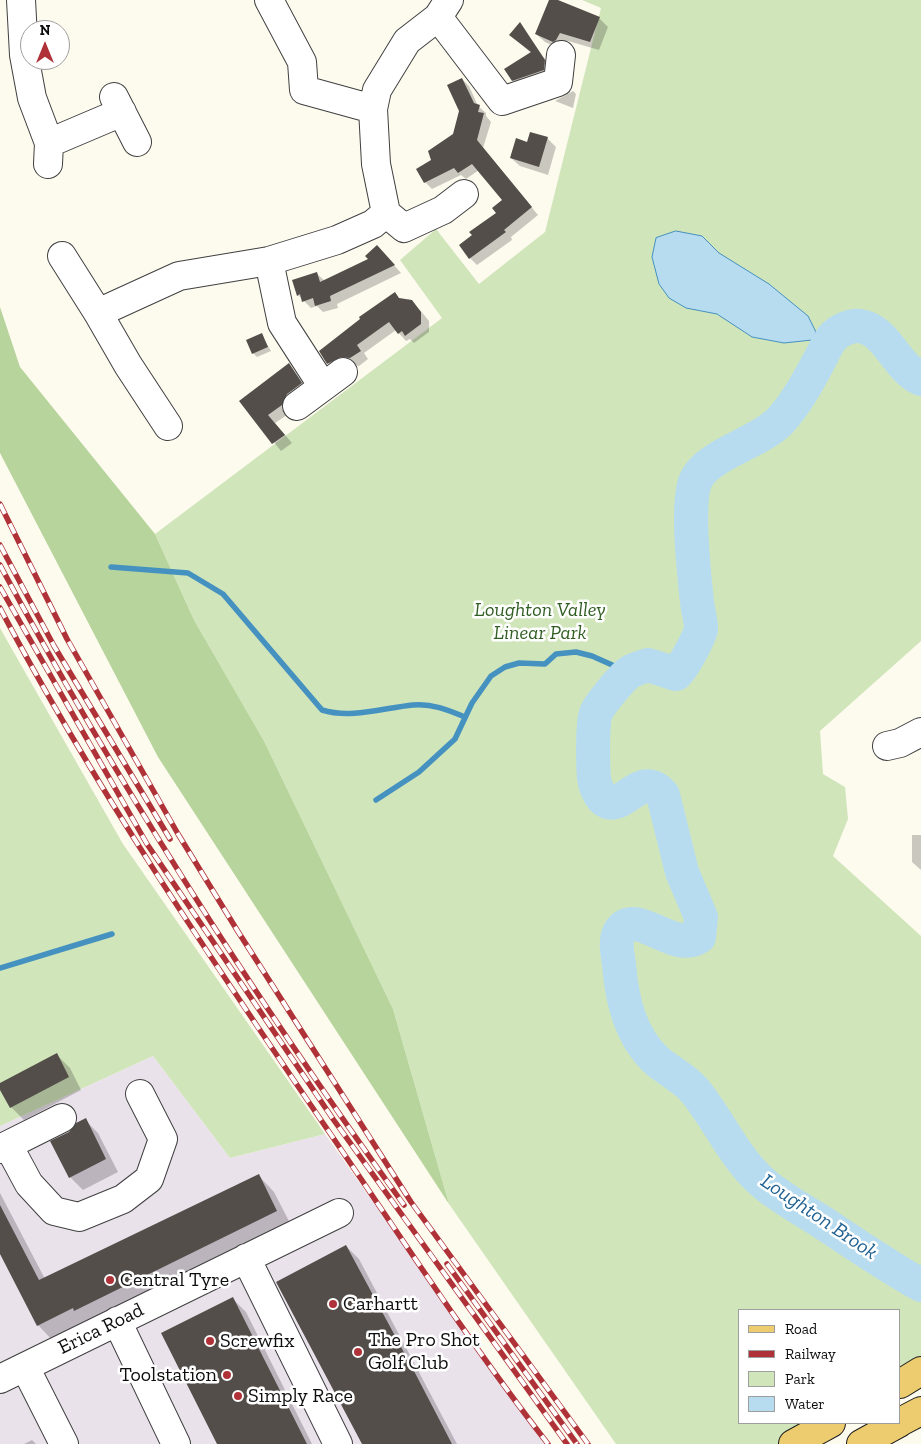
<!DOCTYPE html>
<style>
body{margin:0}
#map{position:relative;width:921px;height:1444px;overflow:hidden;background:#fdfaee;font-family:"Zilla Slab",serif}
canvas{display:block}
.legend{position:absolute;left:738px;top:1309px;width:162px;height:115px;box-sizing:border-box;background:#fff;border:1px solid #9e9e9e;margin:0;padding:6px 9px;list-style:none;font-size:15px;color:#0d0d0d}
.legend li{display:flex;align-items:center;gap:10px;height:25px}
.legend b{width:25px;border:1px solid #9e9e9e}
.north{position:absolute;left:20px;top:20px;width:50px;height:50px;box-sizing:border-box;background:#fff;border:1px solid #9e9e9e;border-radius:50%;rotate:0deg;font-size:14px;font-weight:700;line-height:20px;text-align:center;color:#0d0d0d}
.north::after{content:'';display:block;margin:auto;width:18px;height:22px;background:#b03239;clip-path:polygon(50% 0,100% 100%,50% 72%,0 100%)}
</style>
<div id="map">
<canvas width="921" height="1444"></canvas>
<ul class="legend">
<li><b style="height:6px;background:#eccc6f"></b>Road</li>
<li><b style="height:6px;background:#b03239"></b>Railway</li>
<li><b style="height:14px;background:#d1e5bb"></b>Park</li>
<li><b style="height:14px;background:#b7dcf0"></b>Water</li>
</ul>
<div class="north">N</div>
</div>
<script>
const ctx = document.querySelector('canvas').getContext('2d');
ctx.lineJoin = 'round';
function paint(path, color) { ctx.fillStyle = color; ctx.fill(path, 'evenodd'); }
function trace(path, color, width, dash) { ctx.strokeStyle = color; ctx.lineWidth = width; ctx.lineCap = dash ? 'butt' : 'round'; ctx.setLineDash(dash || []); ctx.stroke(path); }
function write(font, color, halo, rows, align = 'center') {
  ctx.font = font + ' "Zilla Slab",serif'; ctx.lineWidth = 5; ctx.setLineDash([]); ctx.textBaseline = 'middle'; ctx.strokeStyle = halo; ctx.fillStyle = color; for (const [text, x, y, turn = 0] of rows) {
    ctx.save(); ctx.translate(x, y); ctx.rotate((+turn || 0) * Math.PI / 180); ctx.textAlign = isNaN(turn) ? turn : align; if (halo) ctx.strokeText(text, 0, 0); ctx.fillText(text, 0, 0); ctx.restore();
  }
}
paint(new Path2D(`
 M153 1056 230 1158 325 1134 544 1444H0V1126Z`), '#eae2eb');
paint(new Path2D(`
 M582 0H921V641L820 731 823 774 845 787 848 819 833 856 921 936V1371L900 1384V1310H740V1423H831L793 1444H616L449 1204 393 1009 264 741 194 620 155 534 442 318 400 260 436 229 479 284 545 232 601 8Z
 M0 628 123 844 325 1134 230 1158 153 1056 0 1126Z`), '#d1e5bb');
paint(new Path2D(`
 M0 307 20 367 155 534 194 620 264 741 393 1009 449 1204 158 757 0 453Z`), '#b6d49b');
const water = new Path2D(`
 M676 231 702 236 719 253 769 284 808 316 816 332 812 340 784 343 752 337 717 314 686 308 669 298 659 284 652 257 656 238Z`);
paint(water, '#b7dcf0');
trace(water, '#4591c0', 1);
paint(new Path2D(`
 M550 0 600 19 608 27 599 50 568 41 562 50 545 42 536 34Z
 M520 24 552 69 520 88 513 80 531 53 511 35Z
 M462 79 469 86 478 106 486 113V116L491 122 483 148 538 215 511 237 512 240 477 265 470 258 504 200 479 170 466 179 461 175 432 189 425 182 433 161 454 135 460 111Z
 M573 91 576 94 573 108 555 101Z
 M547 138 556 147 548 175 520 166 511 158 528 143Z
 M384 254 401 273 337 304 338 308 323 312 317 306 311 308 298 295 316 273 325 281Z
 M401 300 411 301 420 310 429 321V332L414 343 410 339 406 341 396 330 364 353 368 359 359 366 349 364 336 372 328 363 320 351Z
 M261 334 271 351 257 357 253 353Z
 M289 364 309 391 290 413 275 423 292 443 281 451 241 401Z
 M921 822V870L912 862V835H921Z
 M57 1055 70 1068 81 1090 24 1120 11 1107 0 1085Z
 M85 1120 98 1133 118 1172 83 1190 70 1177V1133Z
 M258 1175 274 1192 292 1227 54 1342 38 1325 0 1251V1193L45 1279Z
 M346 1246 359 1259 457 1444H363Z
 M233 1299 246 1312 312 1444H218Z
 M32 1440 36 1444H24Z`), '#0003');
trace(new Path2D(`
 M111 567 188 573 223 594 322 710C351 719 383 708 413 705 431 703 448 710 465 717
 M376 800 419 772 455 739 472 703 491 676 505 667 519 663 545 664 556 654 576 652 592 656 628 672
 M0 968 112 934`), '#4591c0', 5.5);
trace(new Path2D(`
 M921 379C896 368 887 329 859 326 850 325 838 331 832 338 827 344 823 354 819 361 808 382 796 404 780 421 757 445 702 455 694 485 687 512 694 573 697 602 698 611 701 620 701 629 700 636 682 670 676 674L648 665C642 667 635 669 630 672 623 676 599 705 596 713 592 720 593 768 594 778 595 785 598 793 603 799 622 816 640 767 663 795L682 872 701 917 699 937C675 954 636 907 620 931 614 940 618 955 619 965 622 1000 630 1036 657 1061 669 1071 685 1079 695 1091 721 1123 735 1161 768 1187 785 1200 804 1211 822 1222 855 1244 887 1266 921 1285`), '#b7dcf0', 34);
paint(new Path2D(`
 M549 0H558L600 17 590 42 560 33 556 40 553 42 535 34Z
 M520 22 545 60 544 70 512 81 504 69 531 52 509 35Z
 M462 78 474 103 480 105 478 112 484 113 477 140 532 207 504 230 506 232 469 259 459 245 472 235 469 232 496 213 492 208 502 200 472 164 458 173 454 168 424 183 416 169 431 160 428 151 453 134 459 111 447 85Z
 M530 132 548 137 539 167 510 158 516 138 527 142Z
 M377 245 395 265 330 296 331 301 315 306 313 298 302 302 300 294 297 296 292 280 317 272 320 282 368 259 365 256Z
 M395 292 399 298 412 300 421 312V324L405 336 402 331 398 334 389 322 357 345 361 351 350 358 341 357 327 364 319 351 360 319 359 317Z
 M262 333 268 347 252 354 246 340Z
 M289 363 302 383 287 394 282 405 268 415 285 435 272 444 239 401Z
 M57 1053 69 1077 10 1108 0 1090V1083Z
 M86 1118 106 1159 69 1178 50 1141 69 1132 76 1123Z
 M259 1174 277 1211 74 1311 73 1308 37 1326 0 1254V1205L39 1280Z
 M346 1245 414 1371 452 1444H362L276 1282Z
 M233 1297 259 1349 307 1444H217L161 1333Z`), '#544e4a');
const minor = new Path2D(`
 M21 0 24 55 32 98 49 143 48 164
 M269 0 302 62 304 90 373 109
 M438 17 502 101 558 82 561 55
 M114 97 137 142
 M49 143 122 112
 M386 213 404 228 443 210 464 194
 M62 256 98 313
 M269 261 282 323 322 385
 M297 406 343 372
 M168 426 128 365 98 313 179 276 269 261 337 240 373 224 386 213 376 164 373 109 377 90 407 41 438 17 449 0
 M887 746 900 743 921 732
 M8 1145 29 1184 54 1211 79 1217 123 1199 149 1179 163 1139 140 1094
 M0 1149 62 1118
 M246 1258 338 1444
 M117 1321 176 1444
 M25 1367 64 1444
 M0 1379 339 1213`);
const major = new Path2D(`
 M900 1384 921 1371
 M900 1422 921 1411
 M793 1444 831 1423
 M861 1444 899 1423`);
trace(minor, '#404040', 30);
trace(major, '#1e1e1e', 30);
trace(minor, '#fff', 28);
trace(major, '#eccc6f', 28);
const rail = new Path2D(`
 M0 504 67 639 178 834 237 930 411 1202 588 1444
 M0 545 54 646 170 839
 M0 565C119 787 257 1001 404 1205
 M0 587 147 844 333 1119 567 1444
 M0 608C95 788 209 956 323 1123 397 1231 468 1341 548 1444
 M447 1264 577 1444`);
trace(rail, '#b03239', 5.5);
trace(rail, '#fff', 4, [11]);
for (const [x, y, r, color] of [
 [110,1280,5,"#b03239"],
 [333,1304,5,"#b03239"],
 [210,1341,5,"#b03239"],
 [358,1352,5,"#b03239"],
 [227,1375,5,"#b03239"],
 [238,1396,5,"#b03239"]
]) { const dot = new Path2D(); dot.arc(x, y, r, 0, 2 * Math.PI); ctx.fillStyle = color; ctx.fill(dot); trace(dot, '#fff', 2); }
write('italic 20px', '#305e23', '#fff', [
 ["Loughton Valley",540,610],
 ["Linear Park",540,633]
]);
write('20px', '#0d0d0d', '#fff', [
 ["Central Tyre",120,1280],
 ["Carhartt",343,1304],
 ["The Pro Shot",368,1340],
 ["Golf Club",368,1363],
 ["Screwfix",220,1341],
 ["Toolstation",217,1375,"right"],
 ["Simply Race",248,1396]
], 'left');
write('20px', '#0d0d0d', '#fff', [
 ["Erica Road",101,1329,-26]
]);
write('italic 21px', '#226393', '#fff', [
 ["Loughton Brook",819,1217,34]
]);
</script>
